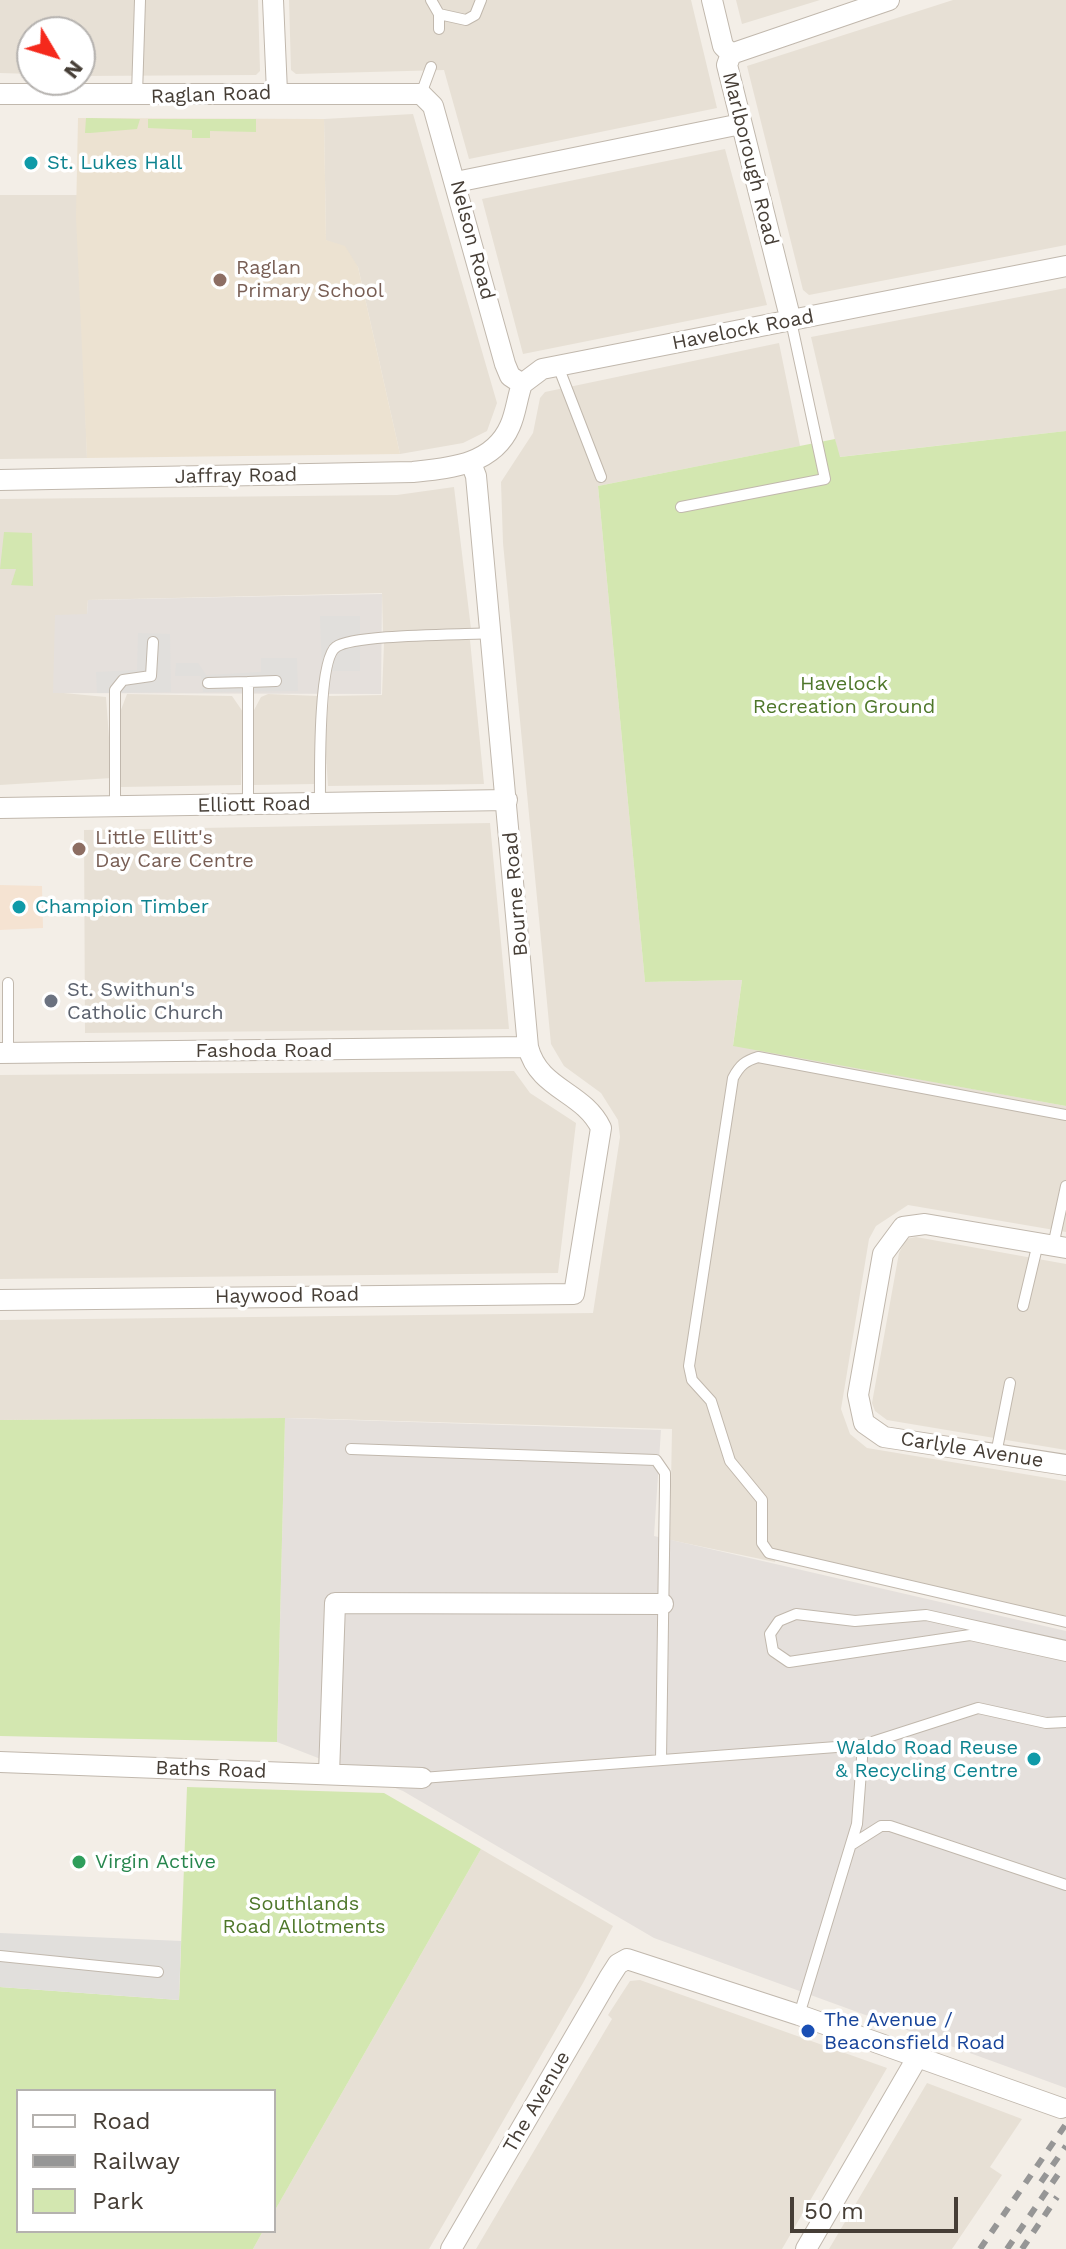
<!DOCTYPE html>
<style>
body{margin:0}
#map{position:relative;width:1066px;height:2249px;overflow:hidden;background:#f3eee7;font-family:"Work Sans",sans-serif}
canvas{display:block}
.legend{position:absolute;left:16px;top:2089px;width:260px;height:144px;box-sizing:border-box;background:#fff;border:2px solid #b5b2af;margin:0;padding:10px 14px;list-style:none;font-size:24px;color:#463e36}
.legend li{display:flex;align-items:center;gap:16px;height:40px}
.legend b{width:40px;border:2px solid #b5b2af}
.north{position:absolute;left:16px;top:16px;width:80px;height:80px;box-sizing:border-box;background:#fff;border:2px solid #b5b2af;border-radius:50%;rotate:128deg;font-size:22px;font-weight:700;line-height:32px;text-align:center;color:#463e36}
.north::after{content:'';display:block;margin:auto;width:28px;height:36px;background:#f5291c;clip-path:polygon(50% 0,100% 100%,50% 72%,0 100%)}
.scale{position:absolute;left:790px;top:2197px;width:168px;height:36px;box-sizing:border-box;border:4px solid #463e36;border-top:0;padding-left:10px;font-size:24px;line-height:28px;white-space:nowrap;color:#463e36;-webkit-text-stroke:6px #fff;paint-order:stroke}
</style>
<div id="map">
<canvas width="1066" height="2249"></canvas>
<ul class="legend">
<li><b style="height:10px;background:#fff"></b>Road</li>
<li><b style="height:10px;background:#969696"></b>Railway</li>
<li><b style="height:22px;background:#d3e7b0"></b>Park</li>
</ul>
<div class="north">N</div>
<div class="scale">50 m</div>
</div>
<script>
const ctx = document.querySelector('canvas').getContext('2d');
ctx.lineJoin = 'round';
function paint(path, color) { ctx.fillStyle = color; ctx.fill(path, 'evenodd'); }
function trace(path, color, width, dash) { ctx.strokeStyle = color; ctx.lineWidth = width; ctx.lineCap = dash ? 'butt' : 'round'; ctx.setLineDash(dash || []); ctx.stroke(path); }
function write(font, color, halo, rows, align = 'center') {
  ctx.font = font + ' "Work Sans",sans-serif'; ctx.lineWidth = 7; ctx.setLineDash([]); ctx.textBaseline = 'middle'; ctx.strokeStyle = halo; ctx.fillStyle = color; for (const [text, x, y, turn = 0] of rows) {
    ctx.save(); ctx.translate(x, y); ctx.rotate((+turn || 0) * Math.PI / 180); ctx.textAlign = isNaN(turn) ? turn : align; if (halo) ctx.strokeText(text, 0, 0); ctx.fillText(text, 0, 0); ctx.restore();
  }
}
paint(new Path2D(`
 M0 0H258L260 71 256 75 80 76V32H32V74L0 73Z
 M289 0H691L717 108 469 159 444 70 296 74 291 70Z
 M736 0H820L742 24Z
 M953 0H1066V245L809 295 803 290 747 66Z
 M413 114 497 403 487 431 463 443 400 454 358 267 326 240 324 119Z
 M725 149 767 305 523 354 482 199Z
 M0 195H78L87 458 0 459Z
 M1066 288V431L839 457 811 337Z
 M779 343 800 446 598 486 645 982 742 980 733 1045 1066 1106V1232L908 1205 876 1226 869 1239 841 1409 850 1434 867 1448 1066 1481V1616L777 1554 775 1562 670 1540 672 1429 296 1418 0 1420V1320L593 1313 620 1137 618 1120 601 1093 564 1066 551 1044 503 543 501 482 533 433 540 398 545 392Z
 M454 487 471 629 383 635 382 593 88 600 87 614 53 692 106 697 112 778 0 785V499L397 495Z
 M463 638 470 640 484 784 328 786 325 741 329 696 382 695 384 643Z
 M127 694 232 696 243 712 241 785 121 787 119 715Z
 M268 694 318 696 315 784 253 785V712L261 697Z
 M490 823 509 1029 85 1033 84 830Z
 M514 1071 530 1093 576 1123 558 1273 0 1279V1075Z
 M916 1237 1066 1264V1450L887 1420 875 1411 872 1403 899 1253 906 1239Z
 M481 1849 613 1926 583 1983 429 2249H253L263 2231H274V2212Z
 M640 1980 887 2068 782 2249H476L612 2019 608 2015 630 1981Z
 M927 2083 1022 2119 990 2167 1002 2175 952 2249H829Z`), '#e7e0d5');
paint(new Path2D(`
 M0 885 42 886 43 928 0 930Z`), '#f5e3d2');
paint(new Path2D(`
 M382 594 381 694 53 693 55 615 87 614 88 600Z
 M285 1418 661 1430 654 1536 1066 1631V2088L654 1938 403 1791 277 1742Z`), '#e5e0dc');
paint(new Path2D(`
 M78 118 324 119 326 240 345 246 358 267 400 454 87 458 76 217Z`), '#ece2d1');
paint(new Path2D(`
 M86 118 140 119 137 129 90 133H85Z
 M148 119H256V132L210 131V138H192V130L148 128Z
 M1066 431V1106L733 1046 742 980 645 982 598 486 835 439 840 457Z
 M4 532 32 533 33 586 11 585 16 569H0Z
 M285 1418 277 1742 0 1736V1420Z
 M187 1787 384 1793 481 1849 274 2212V2091H18V2231H263L253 2249H0V1987L179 2000Z`), '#d3e7b0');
paint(new Path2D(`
 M320 616H360V671H322Z
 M138 633 170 634 171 692 97 693 96 672 137 670Z
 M261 658H297L298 691 203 692 201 676H175L176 663H198L206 675 261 672Z
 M0 1933 181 1941 179 2000 0 1987Z`), '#e1dfdc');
const service = new Path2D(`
 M431 0 439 14V29
 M439 14 466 20 475 15 481 0
 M137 94 140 0
 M421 94 431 67
 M558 366 601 477
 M681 507 825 479 791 321
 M248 682 276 681
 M208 683 248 682V805
 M320 804C320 778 318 659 336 647 354 634 462 635 491 633
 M115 807V690L123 680 151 676 153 642
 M8 983V1053
 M1066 1115 758 1057C745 1061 740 1065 733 1078L689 1366 692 1380 711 1401 730 1461 762 1500V1543L769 1553 1066 1622
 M1053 1246 1066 1186
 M1023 1306 1038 1243
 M351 1449 656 1460 665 1473V1486L661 1760
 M996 1454 1010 1383
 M1066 1646 926 1615 855 1621 796 1614 779 1621 770 1634 773 1651 789 1662 970 1635 1066 1656
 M863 1745 978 1708 1046 1723 1066 1722
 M422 1778 863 1745 857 1824 799 2015
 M851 1845 881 1826H890L1066 1885
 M0 1956 158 1972`);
const minor = new Path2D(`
 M273 0 277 92
 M712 0 723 46 731 54 727 65 791 321
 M731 54 889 0
 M0 94H421L433 106 505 364 510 376 522 384
 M456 182 741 124
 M0 480 413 472C450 468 493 465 510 426 516 413 517 398 522 384L542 369 1066 266
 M0 808 507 800
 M0 1053 528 1047
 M1066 1248 925 1224 903 1227 883 1254 858 1395 864 1423 884 1437 1066 1465
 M0 1300 574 1294 601 1128C583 1091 539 1090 528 1047L476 476 471 463
 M0 1762 422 1778
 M329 1774 335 1603 663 1604
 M451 2249 609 1978 618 1964 627 1959 799 2015 1061 2108
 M806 2249 917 2058`);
trace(service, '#c1b8ad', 12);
trace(minor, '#c1b8ad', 22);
trace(service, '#fff', 10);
trace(minor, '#fff', 20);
trace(new Path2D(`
 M1041 2182 1066 2146
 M980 2249 1066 2124
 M1007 2249 1059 2173
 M1022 2249 1057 2197`), '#969696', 6, [10, 10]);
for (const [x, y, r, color] of [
 [31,163,8,"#0f9aa8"],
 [220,280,8,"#8d6e63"],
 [79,849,8,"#8d6e63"],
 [19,907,8,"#0f9aa8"],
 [51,1001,8,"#6b7280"],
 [1034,1759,8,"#0f9aa8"],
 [79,1862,8,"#2e9e5b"],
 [808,2031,8,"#1a4fb4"]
]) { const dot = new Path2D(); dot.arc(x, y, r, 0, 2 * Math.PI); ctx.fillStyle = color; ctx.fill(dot); trace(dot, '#fff', 3); }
write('20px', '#463e36', '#fff', [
 ["Raglan Road",211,95,-2],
 ["Marlborough Road",750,159,76],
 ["Nelson Road",472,240,75],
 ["Havelock Road",743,330,-11],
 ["Jaffray Road",236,476,-1],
 ["Elliott Road",254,805,-1],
 ["Bourne Road",516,894,-95],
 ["Fashoda Road",264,1051],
 ["Haywood Road",287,1296,-1],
 ["Carlyle Avenue",972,1450,9],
 ["Baths Road",211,1770,2],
 ["The Avenue",537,2102,-60]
]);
write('20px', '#0d838f', '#fff', [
 ["St. Lukes Hall",47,163],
 ["Champion Timber",35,907],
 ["Waldo Road Reuse",1018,1748,"right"],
 ["& Recycling Centre",1018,1771,"right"]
], 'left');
write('20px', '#785e54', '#fff', [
 ["Raglan",236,268],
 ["Primary School",236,291],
 ["Little Ellitt's",95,838],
 ["Day Care Centre",95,861]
], 'left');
write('20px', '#4e772a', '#fff', [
 ["Havelock",844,684],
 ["Recreation Ground",844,707],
 ["Southlands",304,1904],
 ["Road Allotments",304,1927]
]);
write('20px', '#5b616d', '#fff', [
 ["St. Swithun's",67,990],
 ["Catholic Church",67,1013]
], 'left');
write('20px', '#27864d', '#fff', [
 ["Virgin Active",95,1862]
], 'left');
write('20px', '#164399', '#fff', [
 ["The Avenue /",824,2020],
 ["Beaconsfield Road",824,2043]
], 'left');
</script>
